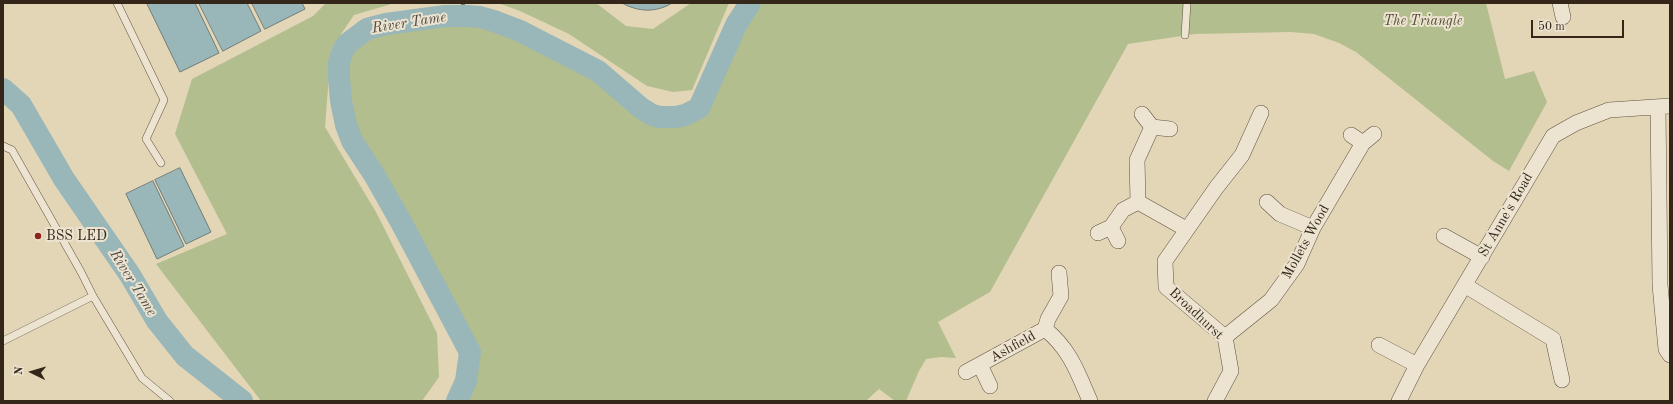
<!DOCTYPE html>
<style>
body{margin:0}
#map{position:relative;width:1673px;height:404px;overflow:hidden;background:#e2d6b7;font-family:"Old Standard TT",serif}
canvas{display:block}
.frame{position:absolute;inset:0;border:4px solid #342619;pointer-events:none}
.north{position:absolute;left:12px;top:352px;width:40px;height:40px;-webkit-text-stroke:3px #ece4d0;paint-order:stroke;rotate:275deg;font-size:11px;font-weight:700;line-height:16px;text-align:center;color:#342619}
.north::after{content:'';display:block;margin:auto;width:14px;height:18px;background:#342619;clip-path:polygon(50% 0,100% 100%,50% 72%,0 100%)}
.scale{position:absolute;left:1531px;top:20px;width:93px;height:18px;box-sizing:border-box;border:2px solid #342619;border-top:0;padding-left:5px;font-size:12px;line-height:14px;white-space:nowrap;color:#342619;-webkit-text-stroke:3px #ece4d0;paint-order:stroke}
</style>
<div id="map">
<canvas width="1673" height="404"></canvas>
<div class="frame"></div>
<div class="north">N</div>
<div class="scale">50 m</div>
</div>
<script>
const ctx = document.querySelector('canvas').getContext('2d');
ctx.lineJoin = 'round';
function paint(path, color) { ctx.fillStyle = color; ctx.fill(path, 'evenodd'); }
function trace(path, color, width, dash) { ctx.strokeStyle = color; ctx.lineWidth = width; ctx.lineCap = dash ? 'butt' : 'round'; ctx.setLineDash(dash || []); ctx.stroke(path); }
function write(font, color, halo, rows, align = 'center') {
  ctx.font = font + ' "Old Standard TT",serif'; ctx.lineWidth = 4; ctx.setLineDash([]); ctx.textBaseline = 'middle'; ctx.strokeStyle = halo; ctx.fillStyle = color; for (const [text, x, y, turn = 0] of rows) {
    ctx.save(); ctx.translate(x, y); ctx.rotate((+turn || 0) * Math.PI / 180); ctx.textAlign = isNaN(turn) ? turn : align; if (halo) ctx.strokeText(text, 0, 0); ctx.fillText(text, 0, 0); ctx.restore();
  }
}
paint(new Path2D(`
 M326 3H395L354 15 331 49 325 127 376 212 437 333 439 377 422 401H261L156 264 227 234 175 134 192 79 313 16Z
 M498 3H596L626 26 653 29 691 3H729L692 90 673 92 647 86 569 34 520 11Z
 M750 3H1486L1505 79 1534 71 1547 102 1509 171 1493 161 1356 52 1339 43 1314 34 1290 32 1195 34 1128 44 990 292 938 322 956 358 941 357 926 359 919 371 906 401H895L879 389 866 401H457L466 381 470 352 401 222 375 176 352 141 346 125 341 101 339 78V63L342 52 347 44 367 29 386 24 445 16H467L480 17 494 21 520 31 598 71 641 108 652 115 660 117H676L685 115 699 108 736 25Z`), '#b3be8e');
const water = new Path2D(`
 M151 3H195L219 53 180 72 147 4Z
 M199 3H247L261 31 223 51Z
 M252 3H302L305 9 265 29Z
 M622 3H672C656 13 638 12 622 3Z
 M180 168 211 232 186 244 155 180Z
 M153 181 184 246 157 259 126 194Z`);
paint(water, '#99b6b9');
trace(water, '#717c79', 1);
trace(new Path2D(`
 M462 3 470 16`), '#717c79', 3.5);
trace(new Path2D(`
 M3 89 21 105 64 179 130 275 157 321 185 356 242 401
 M457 401 466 381 470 352 401 222 375 176 352 141 346 125 341 101 339 78V63L342 52 347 44 367 29 386 24 445 16H467L480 17 494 21 520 31 598 71 641 108 652 115 660 117H676L685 115 699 108 736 25 750 3`), '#99b6b9', 22);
const lane = new Path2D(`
 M117 3 164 100 146 139 161 163
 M1185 35 1187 3
 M3 146 12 150 81 272 93 296 142 378 170 401
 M3 341 93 296`);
const street = new Path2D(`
 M1560 3 1563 17
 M1658 107 1660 285 1666 349 1670 355
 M1142 114 1152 127
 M1363 143 1374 134
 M1138 202 1186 229
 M1267 202 1280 214 1313 228
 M1111 227 1118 241
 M1098 233 1111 227 1123 210 1138 202 1137 160 1152 127 1170 129
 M1444 236 1482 257
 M1466 286 1553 339 1562 380
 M1045 329 1048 319 1061 296 1059 273
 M1225 337 1271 300 1297 264 1313 228 1363 143 1351 135
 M1379 345 1417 365
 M980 365 990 386
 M966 372 1045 329C1070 349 1078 373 1090 401
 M1215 401 1231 371 1225 337 1166 287 1165 261 1216 188 1242 155 1261 113
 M1399 401 1417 365 1553 136 1576 123 1609 110 1670 106`);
trace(lane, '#605240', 8);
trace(street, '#605240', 16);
trace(lane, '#ece4d0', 7);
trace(street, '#ece4d0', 15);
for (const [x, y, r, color] of [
 [38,236,4,"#8f2418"]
]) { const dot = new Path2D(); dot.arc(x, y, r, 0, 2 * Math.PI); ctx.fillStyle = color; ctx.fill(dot); trace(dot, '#ece4d0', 1.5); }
write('italic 14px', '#544c36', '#ece4d0', [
 ["The Triangle",1423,21]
]);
write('14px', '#342619', '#ece4d0', [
 ["St Anne's Road",1506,215,-60],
 ["Mollets Wood",1306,242,-61],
 ["Broadhurst",1196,314,43],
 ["Ashfield",1013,347,-29]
]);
write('14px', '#342619', '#ece4d0', [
 ["BSS LED",46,236]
], 'left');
write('italic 15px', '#4d4a41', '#ece4d0', [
 ["River Tame",409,23,-9],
 ["River Tame",133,283,58]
]);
</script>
